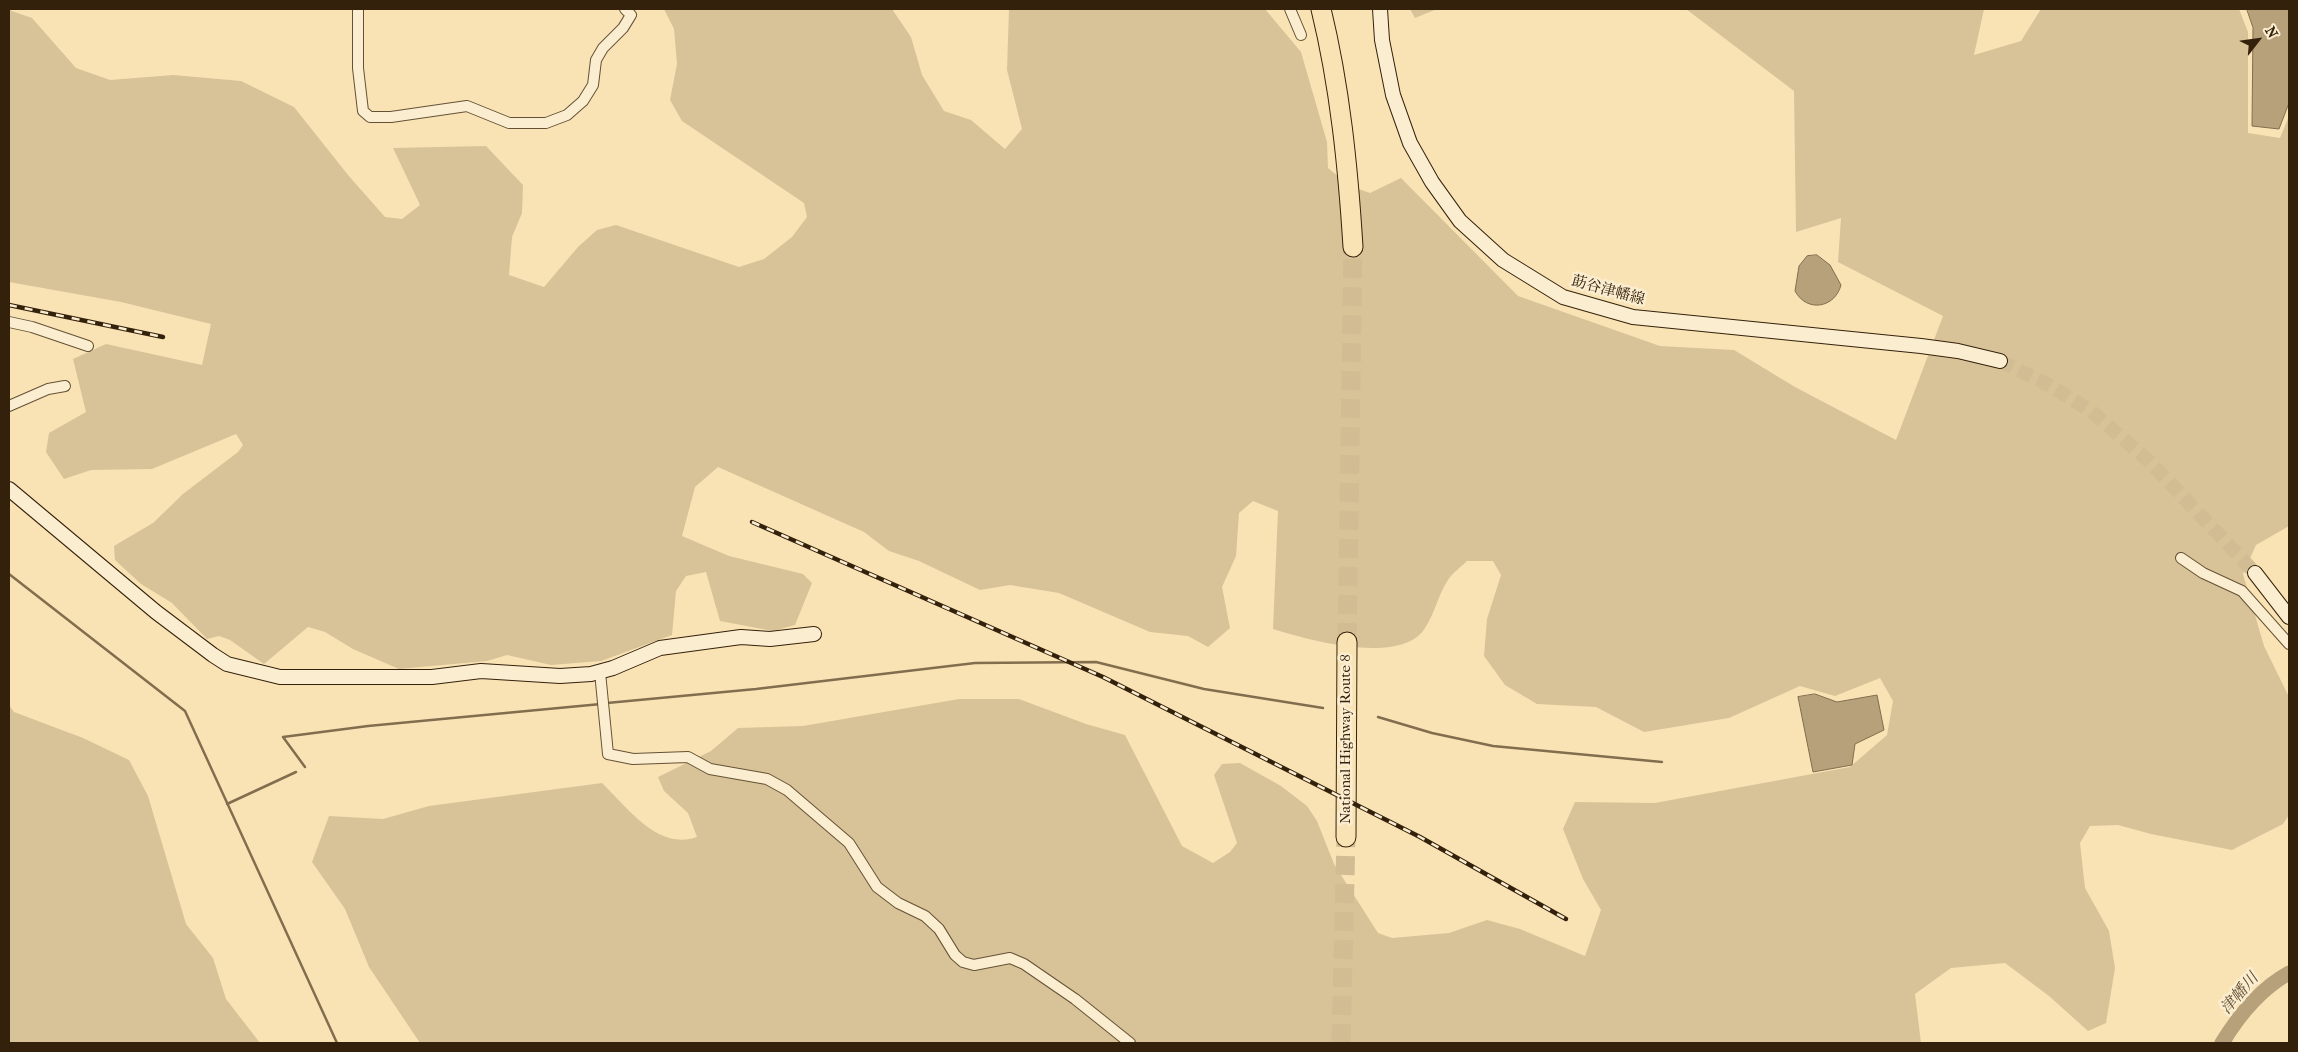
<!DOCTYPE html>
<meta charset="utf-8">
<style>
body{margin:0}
#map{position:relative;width:2298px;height:1052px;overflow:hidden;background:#f9e3b5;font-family:"IM FELL French Canon",serif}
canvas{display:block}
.frame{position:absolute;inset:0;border:10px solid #34210b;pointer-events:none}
.north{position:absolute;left:2233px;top:15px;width:50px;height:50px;-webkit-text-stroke:4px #fbedcf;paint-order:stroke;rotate:60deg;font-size:14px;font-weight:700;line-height:20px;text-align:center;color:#34210b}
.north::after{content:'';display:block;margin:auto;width:18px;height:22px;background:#34210b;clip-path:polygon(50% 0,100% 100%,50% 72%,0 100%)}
</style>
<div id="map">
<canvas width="2298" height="1052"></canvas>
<div class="frame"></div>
<div class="north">N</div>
</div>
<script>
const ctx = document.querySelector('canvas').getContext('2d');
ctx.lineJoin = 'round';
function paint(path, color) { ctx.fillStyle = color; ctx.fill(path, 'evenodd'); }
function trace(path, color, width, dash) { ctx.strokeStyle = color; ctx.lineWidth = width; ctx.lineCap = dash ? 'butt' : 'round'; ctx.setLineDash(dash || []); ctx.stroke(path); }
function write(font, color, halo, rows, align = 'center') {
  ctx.font = font + ' "IM FELL French Canon","Noto Serif JP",serif'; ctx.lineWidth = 5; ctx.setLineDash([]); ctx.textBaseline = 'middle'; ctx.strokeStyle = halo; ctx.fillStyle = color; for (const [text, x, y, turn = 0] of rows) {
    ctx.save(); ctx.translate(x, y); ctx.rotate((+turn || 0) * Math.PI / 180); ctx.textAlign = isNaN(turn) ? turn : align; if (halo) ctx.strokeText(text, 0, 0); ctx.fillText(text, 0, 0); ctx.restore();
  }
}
paint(new Path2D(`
 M664 9H892L911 37 922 75 944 111 971 120 1005 149 1022 129 1007 70 1009 9H1265L1301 52 1327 142 1328 168 1350 186 1370 193 1401 178 1518 296 1660 346 1734 350 1795 387 1896 440 1943 316 1838 262 1841 218 1796 232 1794 91 1686 9H1984L1974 55 2021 41 2041 9H2239L2248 32V133L2280 138 2289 116V526L2256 545 2243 574 2264 646 2289 697V815L2283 824 2232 850 2151 834 2118 825 2090 826 2080 843 2085 888 2109 931 2115 968 2106 1023 2088 1031 2049 996 2005 963 1951 968 1915 994 1921 1043H420L369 967 345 909 312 862 329 816 383 819 429 806 602 783C628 808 658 851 697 837L688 813 664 791 658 777 711 751 738 728 803 726 959 699H1019L1086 724 1125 735 1182 846 1213 863 1230 852 1237 843 1214 775 1222 764 1240 763 1281 786 1307 806 1317 821 1334 864 1378 933 1392 938 1449 933 1487 920 1520 929 1585 956 1601 910 1583 879 1563 829 1575 802 1655 803 1850 767 1887 735 1893 701 1880 678 1835 696 1800 686 1729 718 1644 732 1596 707 1537 704 1505 685 1484 656 1487 619 1501 575 1493 561H1467C1461 567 1452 573 1448 580 1438 595 1435 613 1425 628 1402 666 1308 640 1273 629L1278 511 1253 501 1239 513 1236 556 1222 587 1230 628 1208 647 1188 636 1150 632 1059 593 1010 585 980 590 919 561 889 551 864 532 718 467 695 487 682 536 729 556 803 574 812 583 795 625 773 631 720 621 706 572 686 576 676 591 672 635 601 661 551 665 507 655 487 661 399 669 353 649 325 632 308 627 264 664 230 640 219 636 207 639 172 603 141 584 115 560 114 546 153 523 183 494 238 452 243 445 236 434 152 469 91 470 64 479 46 452 49 433 86 412 73 359 106 344 202 365 211 324 121 302 9 282V10L32 18 76 68 110 80 173 75 241 81 294 107 348 175 385 217 402 219 420 205 393 148 486 146 523 185 522 213 512 237 509 275 544 287 578 247 597 230 616 225 739 267 764 259 792 237 807 217 804 203 682 121 670 100 677 64 674 29Z
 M1410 9H1437L1415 18Z
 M9 705 14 712 83 738 129 760 148 796 186 924 213 958 226 999 260 1043H9Z`), '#d8c298');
const water = new Path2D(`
 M2247 9H2289V103L2279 129 2252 126 2253 28Z
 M1817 255 1830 265 1841 285C1835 308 1807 313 1795 291L1799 266 1807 256Z
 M1815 694 1837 702 1877 695 1884 730 1855 744 1852 765 1813 772 1798 697Z`);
paint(water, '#b6a17b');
trace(water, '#826e4e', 1);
trace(new Path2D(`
 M9 574 185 711 337 1043
 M607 703 756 689 975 663 1096 662 1204 689 1323 708
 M1378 717 1432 733 1493 746 1662 762
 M305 767 283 737 368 726 601 704
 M227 804 296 772`), '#826e4e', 2.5);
trace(new Path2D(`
 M2222 1043C2239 1015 2260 989 2289 973`), '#b6a17b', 15);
trace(new Path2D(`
 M2000 361 2047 384 2091 411 2149 461 2255 573`), '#d2bc93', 14, [14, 7]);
trace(new Path2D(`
 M1347 642 1353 247
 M1341 1043 1346 837`), '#d2bc93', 19, [19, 9]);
const street = new Path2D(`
 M358 9V68L363 111 370 117H391L467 106 509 123H546L567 115 583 101 593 85 596 60 603 48 623 28 631 15 625 9
 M1290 9 1301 35
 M9 322 32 327 88 346
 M9 406 48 389 65 386
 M2181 558 2203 573 2242 591 2289 644
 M600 672 608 754 633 759 688 757 710 769 767 779 787 790 849 843 877 887 898 903 925 916 939 929 955 955 963 962 974 965 1010 958 1024 964 1075 999 1130 1043`);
const secondary = new Path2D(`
 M1380 9 1382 40 1393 95 1410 143 1432 182 1460 221 1503 260 1563 297 1633 317 1921 346 1958 351 2000 361
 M9 489 156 612 213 655 227 664 280 677H432L481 671 560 676 591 674 613 668 660 648 741 637 770 639 814 634
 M2255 573 2289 617`);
const highway = new Path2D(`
 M1321 9C1340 87 1348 167 1353 247
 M1346 837 1347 642`);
trace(street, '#655236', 12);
trace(secondary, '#34210b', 16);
trace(highway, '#34210b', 21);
trace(street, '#fbedcf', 10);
trace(secondary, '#fbedcf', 14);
trace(highway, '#f9e3b5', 19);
const rail = new Path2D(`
 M9 305 163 337
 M752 522 1103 677 1420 837 1566 919`);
trace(rail, '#34210b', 4.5);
trace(rail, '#fbedcf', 2.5, [8]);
write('15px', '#34210b', '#fbedcf', [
 ["莇谷津幡線",1608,291,15],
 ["National Highway Route 8",1346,739,-90]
]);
write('italic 16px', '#624e32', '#fbedcf', [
 ["津幡川",2240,994,-49]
]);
</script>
